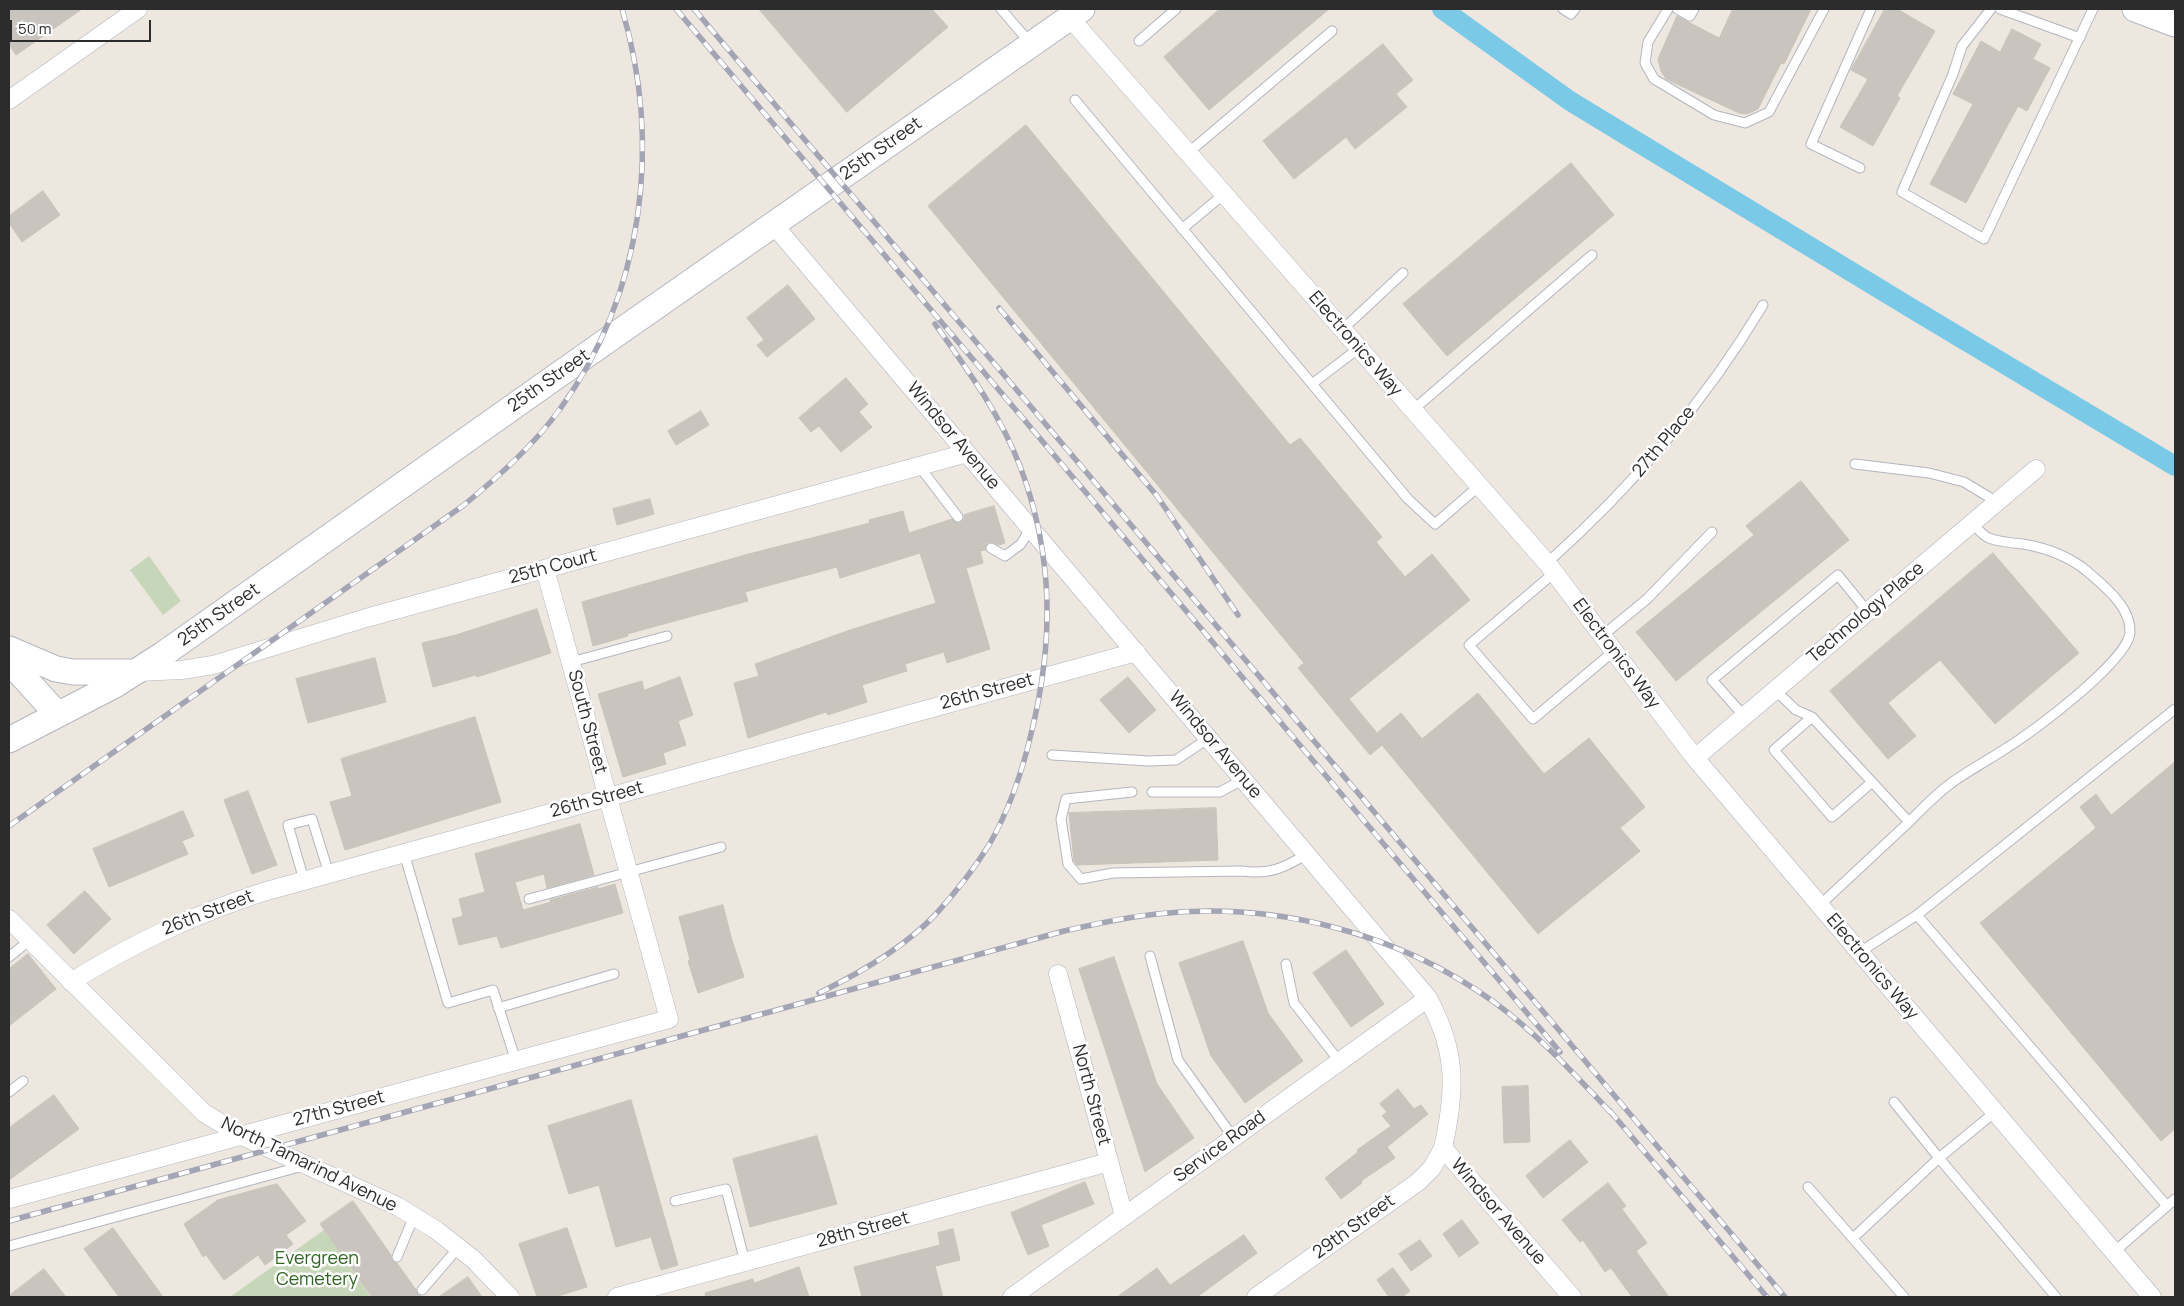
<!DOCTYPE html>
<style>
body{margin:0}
#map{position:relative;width:2184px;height:1306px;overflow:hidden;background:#ede7e0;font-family:Manrope,sans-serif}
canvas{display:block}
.frame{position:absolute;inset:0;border:10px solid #2c2c2c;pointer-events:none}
.scale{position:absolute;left:10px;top:20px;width:141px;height:22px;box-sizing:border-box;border:2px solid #2c2c2c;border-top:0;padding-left:6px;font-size:15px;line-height:18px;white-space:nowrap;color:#2c2c2c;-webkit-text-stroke:4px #fff;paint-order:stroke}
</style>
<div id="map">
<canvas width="2184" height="1306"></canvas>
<div class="frame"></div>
<div class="scale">50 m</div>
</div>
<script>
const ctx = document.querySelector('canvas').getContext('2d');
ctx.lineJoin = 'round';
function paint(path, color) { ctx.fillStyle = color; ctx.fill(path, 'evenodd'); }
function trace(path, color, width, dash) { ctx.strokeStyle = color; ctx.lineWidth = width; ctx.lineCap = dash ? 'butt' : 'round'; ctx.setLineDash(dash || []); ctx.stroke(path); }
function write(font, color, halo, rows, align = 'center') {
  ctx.font = font + ' Manrope,sans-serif'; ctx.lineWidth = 5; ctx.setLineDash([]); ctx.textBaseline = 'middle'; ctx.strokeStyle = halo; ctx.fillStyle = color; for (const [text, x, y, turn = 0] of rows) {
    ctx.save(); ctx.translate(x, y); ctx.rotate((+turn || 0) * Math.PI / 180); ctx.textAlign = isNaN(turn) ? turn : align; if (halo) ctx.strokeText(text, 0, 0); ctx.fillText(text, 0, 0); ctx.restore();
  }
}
paint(new Path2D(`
 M149 556 181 601 163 615 130 570Z
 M324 1230 371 1297H230Z`), '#c6d6b8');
trace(new Path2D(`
 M1442 9 1570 101 1911 308 2175 466`), '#7ac9e7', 20);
const building = new Path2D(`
 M9 9H82L16 55 9 44Z
 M759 9H932L948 27 847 112Z
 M1220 9H1329L1209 110 1164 57Z
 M1733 9H1811L1784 64 1781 63 1758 109 1747 114 1739 113 1666 79 1661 71 1658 59 1677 16 1719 38Z
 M1885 9H1897L1935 31 1897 96 1900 98 1873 146 1840 127 1868 79 1851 70Z
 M2012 29 2041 44 2033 59 2050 68 2027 111 2018 106 1966 203 1930 184 1973 104 1953 94 1981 41 2000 52Z
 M1383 44 1413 80 1396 94 1407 107 1355 149 1346 137 1294 179 1263 141Z
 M1026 125 1290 445 1300 438 1382 537 1376 542 1405 577 1432 554 1470 600 1349 699 1377 733 1401 713 1422 739 1478 693 1544 774 1589 738 1645 807 1620 828 1640 851 1538 934 1382 745 1370 755 1298 668 1304 663 928 206Z
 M1571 163 1614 215 1447 356 1403 304Z
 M43 191 60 215 22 242 9 223V216Z
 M788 285 815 319 767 357 757 345 764 340 747 318Z
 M846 378 868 404 859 412 872 427 841 452 819 426 811 432 799 418Z
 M701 411 709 425 676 445 668 431Z
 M1801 481 1849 540 1676 681 1636 632 1754 535 1746 526Z
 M650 499 654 514 617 525 613 509Z
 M994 506 1005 543 999 545 991 542 987 543 985 550 980 551 983 563 966 568 990 649 947 663 944 652 905 664 907 671 862 685 867 702 828 715 826 712 748 738 734 683 759 676 755 664 850 630 936 603 920 553 840 578 837 567 745 592 748 601 627 634 628 636 593 646 582 602 745 555 870 523 869 520 903 511 909 533 952 519 959 523 964 520V515Z
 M1993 553 2079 653 1995 724 1940 660 1888 703 1916 736 1888 759 1830 691Z
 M537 609 551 653 477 677 476 675 433 687 422 643 456 635Z
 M375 658 386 702 308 723 296 679Z
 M680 677 693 715 678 721 686 745 663 753 666 764 623 777 598 694 642 681 644 690Z
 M1128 677 1156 710 1129 733 1100 700Z
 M475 717 501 802 345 850 330 802 352 796 341 759Z
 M2175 762V1129L2161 1141 1980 923 2096 828 2080 807 2096 794 2111 815Z
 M248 791 277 865 252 874 224 800Z
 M1216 808 1218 860 1077 865 1074 861 1069 813Z
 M183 811 194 836 182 841 188 854 109 887 93 849Z
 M580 824 594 875 547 888 544 874 515 882 523 910 551 902 550 900 598 887V889L615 884 623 913 501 948 497 936 459 945 452 919 463 916 459 899 485 892 475 854Z
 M85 891 111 919 74 954 47 925Z
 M723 905 731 937 744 977 698 993 688 961 690 960 679 917Z
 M1243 941 1268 1013 1303 1061 1245 1103 1211 1056 1179 963Z
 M1346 950 1384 1004 1351 1027 1313 973Z
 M28 954 56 989 9 1026V969Z
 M1114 957 1157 1084 1194 1138 1145 1172 1079 969Z
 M1528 1086 1530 1142 1504 1143 1502 1087Z
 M1398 1089 1414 1109 1421 1105 1428 1114 1387 1147 1395 1158 1361 1181 1362 1183 1341 1199 1325 1178 1358 1152 1357 1150 1391 1126 1382 1116 1387 1112 1380 1104Z
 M54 1095 79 1129 9 1180V1128Z
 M631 1100 678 1265 661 1270 651 1237 616 1247 599 1185 569 1194 548 1126Z
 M817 1136 837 1204 750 1227 733 1159Z
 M1570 1140 1588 1162 1543 1198 1526 1176Z
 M1085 1182 1094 1204 1041 1225 1049 1246 1028 1255 1011 1213Z
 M1608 1183 1626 1206 1622 1209 1647 1243 1636 1251 1669 1297H1632L1611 1268 1605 1272 1583 1240 1580 1242 1562 1220Z
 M277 1184 306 1221 286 1235 293 1244 265 1265 258 1255 224 1280 206 1255 203 1257 184 1224 218 1200Z
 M353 1201 391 1255 392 1260 397 1263 421 1297H372L320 1224Z
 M1462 1220 1479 1243 1459 1257 1443 1234Z
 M113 1228 163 1297H119L84 1249Z
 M567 1228 587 1287 555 1297H537L519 1244Z
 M953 1229 960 1260 935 1266 943 1297H862L854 1267 940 1245 938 1233Z
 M1244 1235 1257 1253 1197 1297H1117L1157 1268 1170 1285Z
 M1420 1240 1432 1256 1411 1271 1399 1254Z
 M799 1267 809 1297H706L705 1293 753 1279 754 1283Z
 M1393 1268 1410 1291 1402 1297H1389L1377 1280Z
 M44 1269 66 1297H9V1296Z
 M468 1277 482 1297H439Z`);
paint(building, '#c9c5be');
trace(building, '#c8c3b9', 1);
const lane = new Path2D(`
 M1001 9 1031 44
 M1563 9 1571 14 1575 9
 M1668 9 1648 42 1645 63 1654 79 1714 115 1745 123 1769 112 1824 9
 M1677 9 1690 16 1694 9
 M1991 9 1962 46 1953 74 1902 192 1984 239 2093 9
 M2000 9 2080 38
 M1139 41 1176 9
 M1075 100 1408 499 1435 524 1479 486
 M1188 153 1332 31
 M1860 168 1811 144 1871 9
 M1182 229 1224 194
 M1342 330 1403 273
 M1312 384 1359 348
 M1413 410 1592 255
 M1855 464 1929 473 1964 482 1997 502
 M919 466 958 517
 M991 548 1005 556 1021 544 1031 527
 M1547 563C1631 488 1705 402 1763 305
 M1554 573 1469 645 1533 719 1614 651
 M1602 636 1647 599 1712 532
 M571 662 667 636
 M1775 690 1796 710 1812 717 1909 822 1820 905
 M1744 716 1712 680 1838 575 1868 612
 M1812 717 1774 750 1832 817 1872 782
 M1052 755 1149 761 1176 760 1209 738
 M1132 792 1066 799 1061 819 1068 864 1081 879 1113 873 1242 871C1269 875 1284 868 1307 854
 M1152 792H1220L1244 779
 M1909 822C1922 809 1935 795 1950 784 1969 770 1989 760 2008 747 2033 732 2129 660 2130 632 2131 607 2105 587 2088 572 2069 556 2047 548 2023 544 2012 543 1999 542 1989 538 1983 536 1977 528 1972 523
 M404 853 448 1003 493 990 516 1061
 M304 880 288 825 312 819 329 874
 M529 899 721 847
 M1917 915 2167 1206 2175 1199
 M1860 952 1917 915 2175 709
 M1150 956 1178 1060 1233 1137
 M9 957 30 940
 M1286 964 1294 1003 1339 1061
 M498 1008 614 974
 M9 1092 23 1081
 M1894 1102 1939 1158 1995 1112
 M1808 1187 1904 1297
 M675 1201 726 1189 745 1262
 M1853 1238 1939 1158 2056 1297
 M9 1246 303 1166
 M2114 1252 2167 1206
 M397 1257 414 1216
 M422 1290 458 1248`);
const street = new Path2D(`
 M1070 18 1547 563 1695 758 2152 1297
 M9 100 138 9
 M773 224 1428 998C1457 1052 1456 1089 1443 1148L1572 1297
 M138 672 182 670 213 665 366 618 967 453
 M1695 758 2036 469
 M9 919 204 1113 242 1136 397 1206 436 1230 473 1259 510 1297
 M1058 974 1124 1216
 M71 982C135 942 191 916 263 892L1136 652
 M9 1199 669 1019 545 569
 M617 1297 1109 1162
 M1012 1297 1428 998
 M1256 1297 1418 1182 1432 1168 1443 1148`);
const secondary = new Path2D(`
 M2135 9 2175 24
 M9 649 56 669 73 672H135
 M9 661 57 714
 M9 740 115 685 162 655 595 349 1082 9`);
trace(lane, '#b3b6bf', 11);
trace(street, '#b3b6bf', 19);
trace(secondary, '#b3b6bf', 27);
trace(lane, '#fff', 9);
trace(street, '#fff', 18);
trace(secondary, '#fff', 25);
const rail = new Path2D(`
 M676 9 1560 1052
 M694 9 1785 1297
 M999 308 1157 496 1238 615
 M9 826 464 505C499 476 534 445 560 409 644 293 662 144 622 9
 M819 993C860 973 904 948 936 914 955 893 974 869 989 845 1009 810 1022 773 1031 734 1054 642 1054 556 1020 466 1000 414 967 369 935 324
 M1610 1111 1767 1297
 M9 1221 1064 931C1095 924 1126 917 1157 914 1275 901 1398 933 1494 1002 1539 1035 1577 1077 1615 1117`);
trace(rail, '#a3a5b5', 5.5);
trace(rail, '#fff', 4, [11]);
write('18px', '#2c2c2c', '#fff', [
 ["25th Street",881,149,-35],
 ["Electronics Way",1355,344,49],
 ["25th Street",549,381,-35],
 ["Windsor Avenue",953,436,50],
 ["27th Place",1664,442,-50],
 ["25th Court",553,567,-15],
 ["Technology Place",1866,613,-40],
 ["25th Street",219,615,-35],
 ["Electronics Way",1616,654,53],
 ["26th Street",987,692,-15],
 ["South Street",587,722,75],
 ["Windsor Avenue",1215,745,50],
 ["26th Street",597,800,-15],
 ["26th Street",208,913,-21],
 ["Electronics Way",1872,967,50],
 ["North Street",1091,1095,75],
 ["27th Street",339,1109,-15],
 ["Service Road",1220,1147,-36],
 ["North Tamarind Avenue",309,1165,26],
 ["Windsor Avenue",1498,1212,49],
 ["29th Street",1354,1227,-36],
 ["28th Street",863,1230,-15]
]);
write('18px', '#2e6620', '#fff', [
 ["Evergreen",317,1259],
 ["Cemetery",317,1280]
]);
</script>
